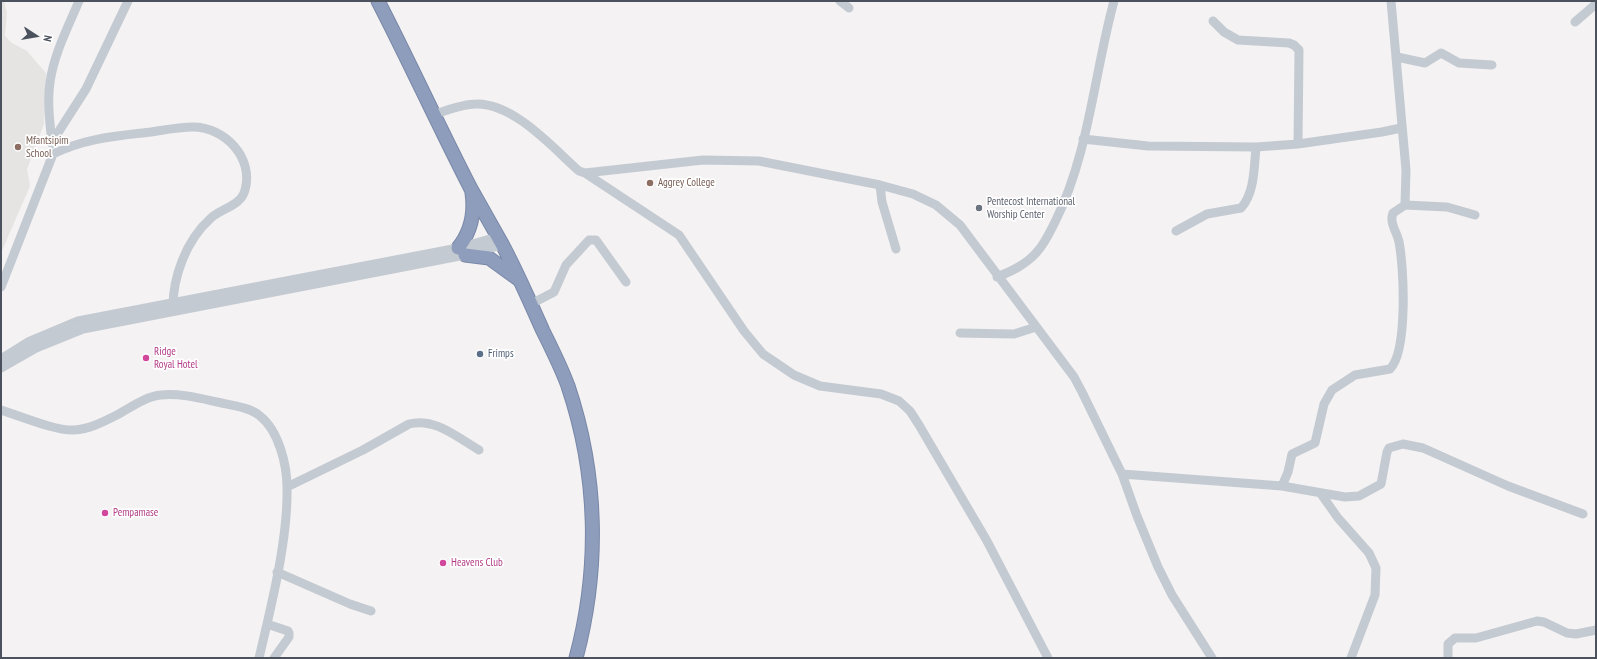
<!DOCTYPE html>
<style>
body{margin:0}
#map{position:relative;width:1597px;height:659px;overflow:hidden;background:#f4f2f2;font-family:"PT Sans Narrow",sans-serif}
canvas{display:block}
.frame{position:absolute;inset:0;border:2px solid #4b525e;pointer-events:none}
.north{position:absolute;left:16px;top:16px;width:40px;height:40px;-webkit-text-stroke:3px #fff;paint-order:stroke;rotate:102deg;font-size:11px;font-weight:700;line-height:16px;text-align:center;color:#4b525e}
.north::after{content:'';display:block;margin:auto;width:14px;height:18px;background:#4b525e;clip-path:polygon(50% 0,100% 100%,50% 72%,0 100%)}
</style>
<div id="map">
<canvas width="1597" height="659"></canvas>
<div class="frame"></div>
<div class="north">N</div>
</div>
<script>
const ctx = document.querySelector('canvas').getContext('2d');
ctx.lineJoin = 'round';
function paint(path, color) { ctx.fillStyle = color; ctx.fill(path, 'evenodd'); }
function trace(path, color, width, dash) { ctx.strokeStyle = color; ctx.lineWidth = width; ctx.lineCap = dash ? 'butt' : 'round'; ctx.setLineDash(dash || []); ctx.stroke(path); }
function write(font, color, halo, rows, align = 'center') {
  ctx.font = font + ' "PT Sans Narrow",sans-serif'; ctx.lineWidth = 3.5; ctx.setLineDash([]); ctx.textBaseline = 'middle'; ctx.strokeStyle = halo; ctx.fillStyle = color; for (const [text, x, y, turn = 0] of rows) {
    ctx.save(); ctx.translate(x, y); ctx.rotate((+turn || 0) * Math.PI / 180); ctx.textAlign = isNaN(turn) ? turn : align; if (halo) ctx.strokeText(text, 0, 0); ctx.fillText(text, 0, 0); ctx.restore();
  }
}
paint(new Path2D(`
 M1 1H4L7 13 5 36 12 43 27 51 46 73 44 124 27 169 30 186 1 253Z`), '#e5e4e3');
const highway = new Path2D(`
 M378 1C410 63 439 127 471 189 481 207 492 226 502 244 517 272 530 302 543 331 552 349 561 367 568 386 598 475 600 568 576 658
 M458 248C471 232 475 214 472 193
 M465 255 489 258 518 279`);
trace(highway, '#7988a8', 15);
trace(new Path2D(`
 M840 1 849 8
 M1391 1 1406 170 1405 205
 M1213 21 1224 32 1238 40 1289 43 1294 45 1299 50 1298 144
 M1575 22 1596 4
 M1397 57 1425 63 1441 53 1459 63 1492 65
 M435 114C448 110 463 104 476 104 514 103 553 148 579 171L585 173 679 235 744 331 763 354 794 375 820 386 881 394 899 401 910 411 919 425 987 541 1048 658
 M1083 139 1148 146 1256 147 1298 144 1382 132 1401 128
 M52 142 86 89 128 1
 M52 144C50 123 47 103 50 82 54 54 68 27 79 1
 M585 173 703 160 759 161 880 185 913 194 936 205 960 225 1074 377 1082 392 1122 474 1137 516 1158 567 1172 595 1212 658
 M880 185 882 202 896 249
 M1176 231 1207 214 1241 208C1255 193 1254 166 1256 147
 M997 277C1012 271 1025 265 1036 253 1044 245 1050 232 1055 222 1089 154 1094 74 1114 1
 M1 287 53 154C85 138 117 136 151 132 164 130 179 127 193 127 225 127 254 158 245 190 241 206 222 208 211 218 186 240 172 278 173 311
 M531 304 554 292 566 265 589 240H596L626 282
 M960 333 1014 334 1036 327
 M1 359 28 342 78 321 458 248 497 237
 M1 368 36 348 83 329 465 255 502 245
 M1 410C21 416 55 431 74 430 90 429 103 422 117 415 130 408 146 396 161 395 179 393 199 398 217 402 230 405 250 407 260 416 279 431 287 465 287 488 288 540 271 607 259 658
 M1122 474 1282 486 1345 497 1359 496 1381 484 1387 452 1389 448 1403 444 1423 448 1508 486 1583 514
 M1282 486 1288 472 1292 454 1315 443 1324 404 1332 390 1355 375 1390 369C1408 351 1404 267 1399 242 1397 232 1389 223 1393 213L1405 205 1447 207 1475 215
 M287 487 363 450 409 424C435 417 458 438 479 450
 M1321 494 1338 518 1369 553 1376 568 1375 595 1351 658
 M277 572 350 604 371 611
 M267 624 288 631 289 633V637L274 658
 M1448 658V644L1455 638H1476L1537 621 1544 622 1567 633 1576 634 1596 630`), '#c4cad2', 9);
trace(highway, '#8e9dbc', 13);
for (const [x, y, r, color] of [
 [18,147,4,"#8d6e63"],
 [650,183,4,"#8d6e63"],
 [979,208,4,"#6b7280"],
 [480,354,4,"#5c6f8a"],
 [146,358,4,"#d1479c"],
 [105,513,4,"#d1479c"],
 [443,563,4,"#d1479c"]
]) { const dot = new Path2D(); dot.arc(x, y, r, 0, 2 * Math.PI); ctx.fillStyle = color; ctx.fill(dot); trace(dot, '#fff', 1.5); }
write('11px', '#785e54', '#fff', [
 ["Mfantsipim",26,141],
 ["School",26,154],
 ["Aggrey College",658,183]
], 'left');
write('11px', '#5b616d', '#fff', [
 ["Pentecost International",987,202],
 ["Worship Center",987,215]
], 'left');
write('11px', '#b23c85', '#fff', [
 ["Ridge",154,352],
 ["Royal Hotel",154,365],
 ["Pempamase",113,513],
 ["Heavens Club",451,563]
], 'left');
write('11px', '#4e5e75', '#fff', [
 ["Frimps",488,354]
], 'left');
</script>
